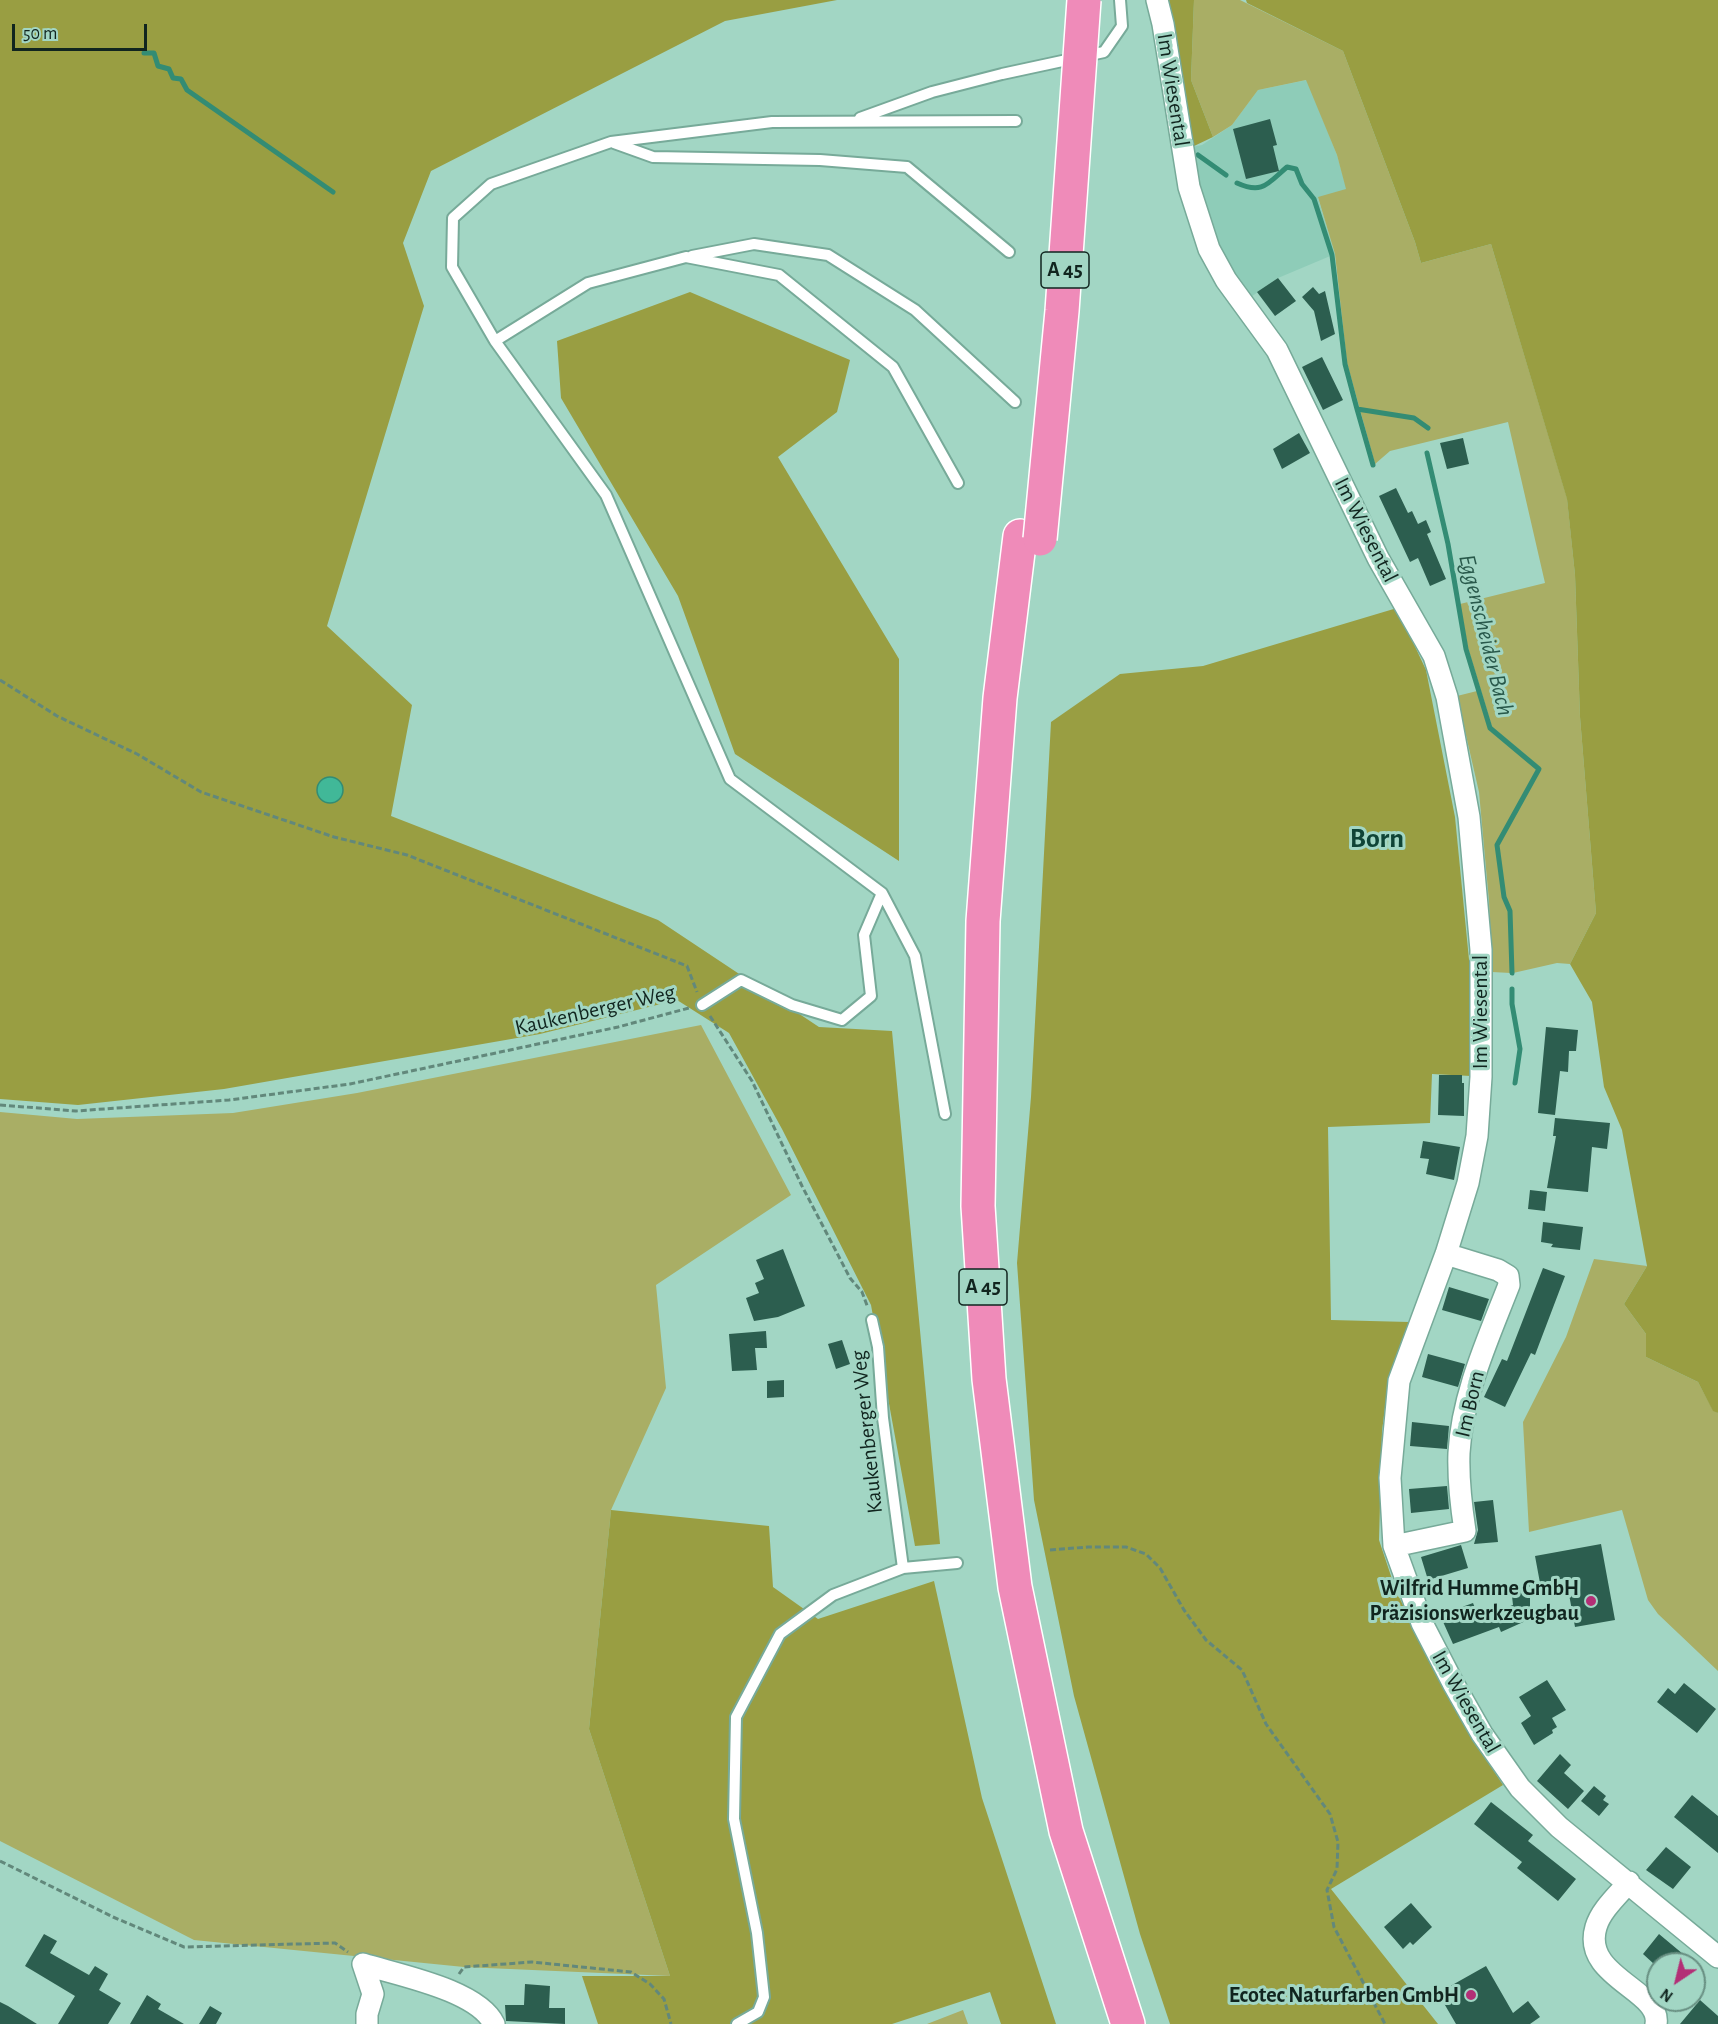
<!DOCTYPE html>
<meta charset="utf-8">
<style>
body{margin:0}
#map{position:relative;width:1718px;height:2024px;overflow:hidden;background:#a2d6c4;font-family:"Alegreya Sans",sans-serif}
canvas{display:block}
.north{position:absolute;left:1646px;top:1952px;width:60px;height:60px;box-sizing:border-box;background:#a2d6c4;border:2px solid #688f82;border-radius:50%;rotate:215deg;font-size:16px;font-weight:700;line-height:24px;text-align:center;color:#11251f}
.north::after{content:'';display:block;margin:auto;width:21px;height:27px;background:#b32f76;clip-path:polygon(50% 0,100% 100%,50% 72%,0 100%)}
.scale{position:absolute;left:12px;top:24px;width:135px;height:27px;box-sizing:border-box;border:3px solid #11251f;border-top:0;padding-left:8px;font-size:18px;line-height:21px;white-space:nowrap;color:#11251f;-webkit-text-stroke:4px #a2d6c4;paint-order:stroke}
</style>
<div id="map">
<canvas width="1718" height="2024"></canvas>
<div class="north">N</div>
<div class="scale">50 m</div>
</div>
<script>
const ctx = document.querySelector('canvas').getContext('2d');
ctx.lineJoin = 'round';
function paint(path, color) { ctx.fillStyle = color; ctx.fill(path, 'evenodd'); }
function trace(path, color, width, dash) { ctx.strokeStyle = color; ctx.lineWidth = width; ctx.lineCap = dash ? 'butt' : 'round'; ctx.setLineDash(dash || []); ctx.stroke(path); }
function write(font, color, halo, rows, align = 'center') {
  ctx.font = font + ' "Alegreya Sans",sans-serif'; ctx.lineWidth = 6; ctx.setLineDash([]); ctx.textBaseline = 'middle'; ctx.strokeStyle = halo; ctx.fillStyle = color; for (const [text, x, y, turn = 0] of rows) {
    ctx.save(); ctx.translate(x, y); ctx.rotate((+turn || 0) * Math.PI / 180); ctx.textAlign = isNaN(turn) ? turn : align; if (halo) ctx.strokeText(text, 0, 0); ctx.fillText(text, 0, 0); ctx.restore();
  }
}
paint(new Path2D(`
 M1307 80 1337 155 1347 190 1318 198 1335 254 1278 278 1248 299 1232 275 1209 228 1192 147 1202 145 1232 125 1258 90Z`), '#8eccb8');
paint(new Path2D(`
 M1194 0H1240L1343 51 1415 242 1421 263 1491 244 1567 498 1575 575 1580 717 1596 913 1570 964 1557 963 1513 973 1511 910 1505 896 1499 845 1541 768 1492 727 1468 648 1460 604 1545 583 1508 422 1390 451 1375 464 1347 363 1335 254 1318 197 1346 189 1337 155 1306 80 1258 90 1232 125 1213 137 1191 80Z
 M1477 691 1489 730 1537 769 1496 845 1503 897 1509 912 1511 973 1492 972 1489 901 1479 792 1457 696Z
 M701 1025 791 1195 656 1285 666 1388 611 1510 589 1729 670 1976 464 1967 194 1940 0 1841V1112L77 1119 233 1113 357 1093Z
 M1594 1259 1647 1266 1624 1304 1646 1334V1357L1698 1382 1713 1410 1718 1413V1671L1658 1614 1648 1600 1622 1510 1529 1532 1523 1422 1566 1337Z
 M963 2010 968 2024H927Z`), '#a9ae65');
paint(new Path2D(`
 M0 0H837L725 21 431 171 403 243 424 306 327 626 412 705 391 816 658 920 819 1027 892 1031 940 1544 915 1546 871 1305 782 1129 729 1033 677 1000 540 1034 224 1089 78 1105 0 1099Z
 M1169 0H1194L1191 80 1213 137 1192 147Z
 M1246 0H1718V1413L1713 1411 1698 1382 1646 1357V1334L1624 1304 1647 1266 1622 1130 1604 1087 1592 1002 1570 964 1596 913 1580 717 1575 575 1567 499 1491 244 1421 263 1415 242 1343 51 1247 3Z
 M690 292 850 360 837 412 778 457 899 659V861L735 754 678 596 561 398 557 341Z
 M1397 608 1426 670 1455 817 1471 980V1076L1432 1074 1430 1123 1328 1127 1331 1320 1409 1322 1389 1377 1382 1431 1379 1540 1396 1591 1414 1627 1481 1751 1503 1785 1331 1889 1438 2024H1170L1140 1934 1074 1696 1034 1500 1017 1263 1031 1097 1051 722 1120 674 1203 666Z
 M611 1510 769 1526 773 1587 818 1619 934 1581 982 1798 1056 2024H1001L990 1992 892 2024H598L582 1976H670L589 1729Z`), '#999e42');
const water = new Path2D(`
 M317 790a13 13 0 1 1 26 0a13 13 0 1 1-26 0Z`);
paint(water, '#41b898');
trace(water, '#338c74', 1.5);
trace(new Path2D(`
 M144 53H154L158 66 169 69 173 78 181 79 187 90 333 192
 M1198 155 1226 175
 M1237 183C1263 195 1268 183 1287 167L1296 169 1302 184 1314 199 1332 255 1345 364 1357 409 1414 418 1428 428
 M1357 409 1373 465
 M1427 453 1448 544 1466 649 1490 728 1539 769 1497 845 1504 897 1510 911 1512 973
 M1512 989V1004L1520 1049 1515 1083`), '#338c74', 5);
paint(new Path2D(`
 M1270 119 1277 145 1273 146 1279 171 1246 179 1233 129Z
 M1278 278 1296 301 1275 316 1257 292Z
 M1313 287 1319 294 1325 291 1335 334 1321 341 1314 311 1302 297Z
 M1322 357 1343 400 1323 410 1302 367Z
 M1299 433 1310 453 1282 469 1273 449Z
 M1463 438 1469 464 1447 469 1440 443Z
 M1396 488 1408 513 1412 511 1418 524 1426 520 1431 532 1427 534 1446 579 1430 586 1418 558 1410 562 1379 496Z
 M1546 1027 1578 1030 1576 1051H1569L1568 1072 1560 1071 1555 1115 1538 1113Z
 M1439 1075H1462V1083H1464V1116L1438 1115Z
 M1555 1118 1610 1123 1607 1149 1592 1147 1588 1192 1547 1188 1556 1136H1553Z
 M1423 1141 1460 1147 1454 1180 1426 1174 1429 1159 1420 1158Z
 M1530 1190 1547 1192 1545 1211 1528 1209Z
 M1543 1222 1583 1227 1580 1250 1551 1247 1553 1244 1541 1242Z
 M783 1249 805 1306 778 1317 754 1321 746 1298 759 1293 755 1283 764 1279 756 1260Z
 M1543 1268 1565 1276 1535 1355 1531 1353 1505 1407 1484 1397 1502 1359 1507 1361Z
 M1449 1287 1489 1299 1481 1321 1442 1310Z
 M766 1331 767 1348H755L757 1370 732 1371 729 1334Z
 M842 1340 850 1364 836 1369 828 1344Z
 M1428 1354 1465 1364 1458 1387 1422 1377Z
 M784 1380V1397L767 1398V1381Z
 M1412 1422 1449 1426 1447 1449 1410 1446Z
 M1447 1486 1449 1509 1411 1513 1409 1489Z
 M1493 1500 1498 1542 1474 1544 1478 1530 1474 1502Z
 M1601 1544 1615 1620 1575 1627 1566 1578 1540 1583 1535 1556Z
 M1461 1545 1468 1568 1428 1580 1421 1557Z
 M1530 1585V1619L1501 1632 1499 1627 1453 1644 1440 1615 1473 1603 1477 1613 1483 1611 1485 1616 1513 1605 1511 1587Z
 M1547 1680 1566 1710 1552 1718 1557 1727 1552 1730 1553 1733 1534 1745 1521 1723 1531 1716 1519 1697Z
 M1684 1683 1716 1709 1697 1733 1657 1702 1668 1688 1675 1694Z
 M1560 1754 1571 1765 1564 1773 1584 1791 1568 1809 1537 1781Z
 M1594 1786 1606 1796 1603 1800 1609 1804 1599 1816 1581 1801Z
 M1692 1795 1718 1816V1853L1674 1817Z
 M1491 1802 1533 1835 1528 1841 1576 1879 1558 1901 1517 1868 1522 1862 1474 1824Z
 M1666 1847 1691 1867 1673 1889 1646 1870Z
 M1411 1903 1432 1927 1413 1945 1410 1942 1403 1949 1384 1927Z
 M44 1934 57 1941 50 1953 89 1975 95 1966 108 1974 99 1990 121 2003 108 2024H58L75 1996 25 1966Z
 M1659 1934 1695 1964H1654L1643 1954Z
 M1486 1966 1513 2013 1528 2001 1540 2017 1530 2024H1456L1438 1993Z
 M525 1984 550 1986 549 2008H565V2024L506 2021 505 2005H524Z
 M147 1995 161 2004 158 2009 184 2024H130Z
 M1700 2000 1718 2016V2024H1680Z
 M0 2002 8 2006 37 2024H0Z
 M210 2006 222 2013 216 2024H199Z`), '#2c5e4f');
const lane = new Path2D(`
 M860 118 932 92 1002 74 1104 52 1122 26 1120 0
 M614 143 653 157 820 160 907 167 1009 252
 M692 256 754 244 828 255 915 310 1015 402
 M495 341 588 283 686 257 779 275 893 367 958 483
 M702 1005 741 980 792 1005 842 1020 871 996 864 935 882 893
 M945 1114 915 956 882 893 730 779 606 495 495 341 452 267 453 218 491 184 611 142 772 122 1016 121
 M872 1320 878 1347 883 1418 903 1568
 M737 2024 758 2012 764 1997 757 1933 734 1819 736 1717 780 1634 833 1595 903 1568 957 1563`);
const street = new Path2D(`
 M1157 0 1163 24 1189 187 1209 249 1226 280 1277 350 1378 558 1434 656 1447 697 1469 817 1481 950V1077L1477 1136 1468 1183 1446 1254 1399 1381 1390 1478 1394 1546 1422 1623 1453 1683 1482 1734 1520 1788 1559 1827 1718 1957
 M1394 1546 1465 1531C1461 1505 1458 1480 1459 1453 1462 1395 1488 1339 1509 1285L1508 1276 1498 1270 1446 1254
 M1629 1882C1618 1895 1601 1910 1596 1927 1581 1977 1662 1990 1656 2024
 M367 2024V2014L373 1994 363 1964C398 1975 478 1990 494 2024`);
const highway = new Path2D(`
 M1020 536 1000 698 983 921 978 1206 989 1379 1015 1587 1066 1831 1128 2024`);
trace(lane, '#7a9', 14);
trace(street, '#7a9', 24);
trace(highway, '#fff', 36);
trace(new Path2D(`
 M0 680 57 716 137 754 201 792 334 837 407 855 687 966 697 992
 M710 1016 752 1081 802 1186 850 1278 862 1292 868 1308
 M0 1105 76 1111 229 1100 350 1084 618 1027 689 1008
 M1050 1550 1088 1547H1126L1146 1554 1160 1568 1184 1610 1206 1640 1242 1670 1266 1724 1330 1814 1338 1842 1337 1869 1327 1890 1334 1927 1385 2024
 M0 1861 113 1917 184 1947 335 1943 348 1952
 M459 1974 464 1967 532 1962 631 1972 650 1984 664 1999 671 2024`), '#62887b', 3, [6, 3]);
trace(lane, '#fff', 10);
trace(street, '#fff', 21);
trace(highway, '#ef8bb9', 33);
const highwayBridge = new Path2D(`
 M1040 539 1062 311 1084 0`);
trace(highwayBridge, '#fff', 36, []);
trace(highwayBridge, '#ef8bb9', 33);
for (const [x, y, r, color] of [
 [1591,1601,6,"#b32f76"],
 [1471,1995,6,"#b32f76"]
]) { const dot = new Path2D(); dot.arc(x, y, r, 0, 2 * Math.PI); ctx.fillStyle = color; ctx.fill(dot); trace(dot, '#a2d6c4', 2); }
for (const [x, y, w] of [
 [1065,270,48],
 [983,1287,48]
]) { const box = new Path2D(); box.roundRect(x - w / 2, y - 18, w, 36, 4.5); ctx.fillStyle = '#a2d6c4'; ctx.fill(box); trace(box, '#11251f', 1.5); }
write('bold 21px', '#11251f', null, [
 ["A 45",1065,270],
 ["A 45",983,1287]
]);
write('22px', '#11251f', '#a2d6c4', [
 ["Im Wiesental",1173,90,81],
 ["Im Wiesental",1366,530,63],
 ["Kaukenberger Weg",595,1010,-13],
 ["Im Wiesental",1480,1012,-90],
 ["Im Born",1470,1404,-77],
 ["Kaukenberger Weg",867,1432,-96],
 ["Im Wiesental",1466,1702,60]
]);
write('bold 22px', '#11251f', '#a2d6c4', [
 ["Wilfrid Humme GmbH",1579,1588],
 ["Präzisionswerkzeugbau",1579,1613],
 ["Ecotec Naturfarben GmbH",1459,1995]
], 'right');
write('italic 24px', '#29594b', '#a2d6c4', [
 ["Eggenscheider Bach",1486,635,76]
]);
write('bold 28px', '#0f4436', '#a2d6c4', [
 ["Born",1377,839]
]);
</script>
